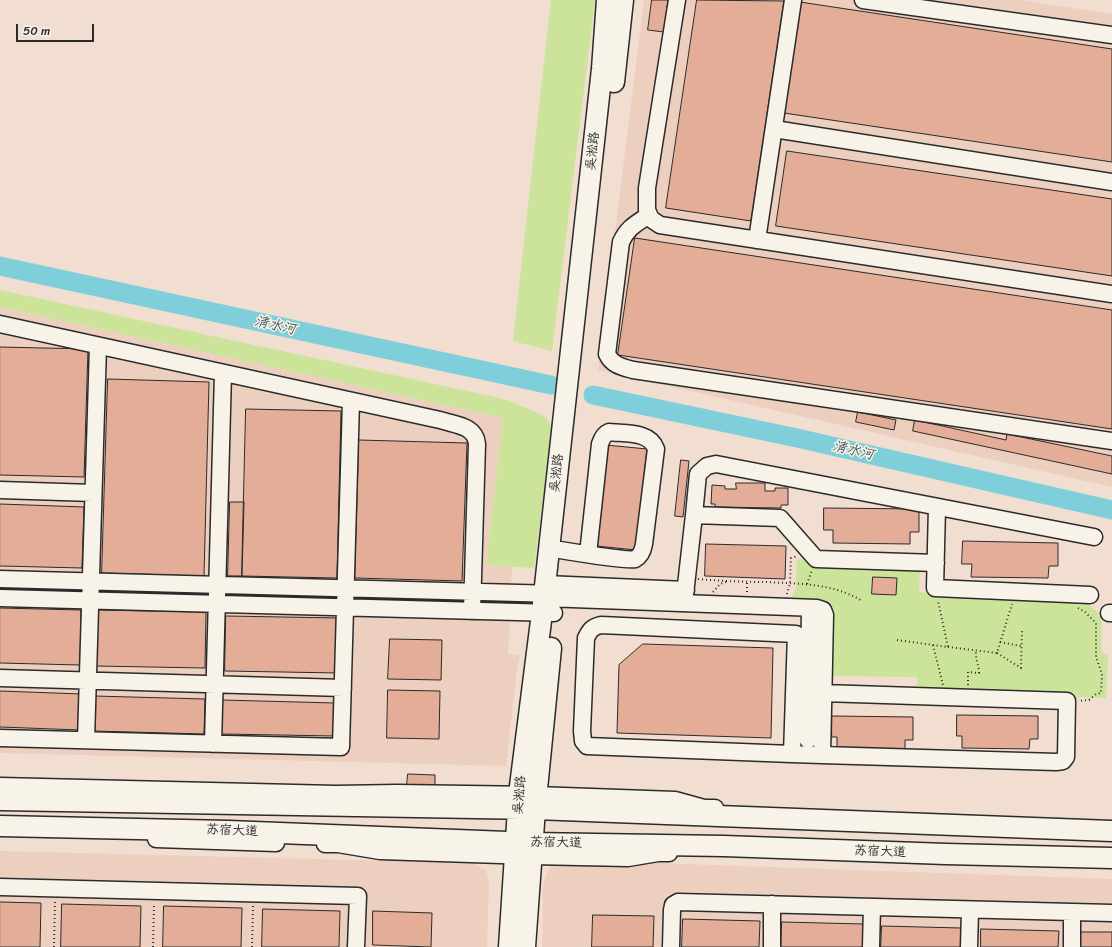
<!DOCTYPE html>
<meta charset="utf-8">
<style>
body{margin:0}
#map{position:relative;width:1112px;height:947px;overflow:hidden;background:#f1ded0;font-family:Sriracha,sans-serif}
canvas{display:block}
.scale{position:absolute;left:16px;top:24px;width:78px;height:18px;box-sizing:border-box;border:2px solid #2b2b2b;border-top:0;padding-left:5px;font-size:12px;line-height:14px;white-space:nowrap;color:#2b2b2b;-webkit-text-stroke:3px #f7f3e8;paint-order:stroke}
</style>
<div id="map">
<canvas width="1112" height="947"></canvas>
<div class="scale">50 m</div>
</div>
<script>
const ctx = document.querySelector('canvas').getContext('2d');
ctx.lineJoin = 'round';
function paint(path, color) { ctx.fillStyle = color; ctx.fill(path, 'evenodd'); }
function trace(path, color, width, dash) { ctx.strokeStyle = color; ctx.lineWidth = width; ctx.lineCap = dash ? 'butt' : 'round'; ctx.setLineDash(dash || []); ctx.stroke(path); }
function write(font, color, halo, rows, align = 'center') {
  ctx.font = font + ' Sriracha,"LXGW WenKai TC",sans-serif'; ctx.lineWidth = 3; ctx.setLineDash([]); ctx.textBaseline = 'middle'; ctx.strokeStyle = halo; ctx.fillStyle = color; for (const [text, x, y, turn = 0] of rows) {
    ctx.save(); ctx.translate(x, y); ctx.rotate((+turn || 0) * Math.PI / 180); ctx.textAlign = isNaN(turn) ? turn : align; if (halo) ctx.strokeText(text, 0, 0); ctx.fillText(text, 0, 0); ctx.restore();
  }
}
paint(new Path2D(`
 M644 0H1020L1112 14V487L598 370Z
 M0 307 503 418 486 565 512 566 508 654 520 656 517 670 506 766 0 753Z
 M0 851 474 863 486 871 489 881 487 947H0Z
 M571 860 1112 879V947H542L543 886 546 875 550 868 558 861Z`), '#edcfbf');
paint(new Path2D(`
 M551 0H595L552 351 513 341Z
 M0 290 504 399 534 411 546 418 552 426 534 568 486 565 503 418 0 307Z
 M801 559 814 566 920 569 919 592 1082 599 1102 616 1101 651 1108 655 1106 698 917 691V677L828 676 829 607 822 600 791 599 796 588 797 560Z`), '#cbe49a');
trace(new Path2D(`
 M0 266 551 385
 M593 395 797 438 1112 510`), '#7fcfdb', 19);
const building = new Path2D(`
 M652 0H668L664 32 648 30Z
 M697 0 784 1 751 221 666 208Z
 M800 2 1112 49V162L784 113Z
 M787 151 1112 199V276L776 226Z
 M635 238 1112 310V429L618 355Z
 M0 347 88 349 84 477 0 475Z
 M108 379 209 382 204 576 102 573Z
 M246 409 341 411 337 578 242 576Z
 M858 412 896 420 894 430 856 422Z
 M915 420 1006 440 1007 434 1112 456V474L913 431Z
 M359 440 467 443 462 581 355 578Z
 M606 445 647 449 636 550 596 546Z
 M681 460 689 461 683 517 675 516Z
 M736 483H765V491H775V488H788V505H781V508L715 507V504H711L712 485 725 486V489H736Z
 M230 502H244L242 576H228Z
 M0 504 84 507 82 568 0 566Z
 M824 508 919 509V532H910V544L833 543V530H824Z
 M963 541 1058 543V566H1049L1048 578 971 577 972 564H962Z
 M706 544 786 546 785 579 705 576Z
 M873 577 897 578 896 595 872 594Z
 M0 608 81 610 80 665 0 663Z
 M96 610 206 612 205 668 95 666Z
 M226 616 340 618 339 673 225 671Z
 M390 639 442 640 441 680 388 679Z
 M643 644 773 648 771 738 617 733 619 665Z
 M388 690 440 691 439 739 387 738Z
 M0 691 82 694 80 730 0 727Z
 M94 696 205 699 204 734 93 731Z
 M222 700 335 703 334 736 222 734Z
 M957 715 1038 716V739H1030L1029 749 962 748V736H957Z
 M832 716 913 717V740H905V750L837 749V737H832Z
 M408 774 435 775V786L412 788V785H407Z
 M0 902 41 903 40 947H0Z
 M62 904 141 906 140 947H61Z
 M164 906 242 908 241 947H163Z
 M263 909 340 911 339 947H262Z
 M373 911 432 913 431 947 373 945Z
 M593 915 654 916 653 947H592Z
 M683 919 760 921 759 947H682Z
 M782 922 864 924 863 947H781Z
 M882 926 961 928V947H881Z
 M981 929 1059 931 1058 947H981Z
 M1081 932H1112V947H1080Z`);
paint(building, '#e3ad98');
trace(building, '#2b2b2b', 1);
const minor = new Path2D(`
 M677 0 647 188V210L651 219 660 225 1112 294
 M863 0 1112 35
 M774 129 1112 182
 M649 215C636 224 628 227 621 242L607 354C612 365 622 367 633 370L1112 441
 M757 240 793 0
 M0 324 440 420C455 425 475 425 477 444L472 611
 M0 490 93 493
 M937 507 935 588 1090 595
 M694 515 698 474 707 466 716 464 1094 537
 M560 550C572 552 628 561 635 559 641 556 643 550 644 544L656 449C650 431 625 434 609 432 604 434 602 438 600 444L588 554
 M0 579 556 594
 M545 584 686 590
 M0 598 554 613
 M545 598 817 608 823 610 825 615 822 755
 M684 603 694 515 780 518 816 559 936 563
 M1109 613H1112
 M0 678 343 688
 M0 738 341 747 351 401
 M86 740 98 346
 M808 740 810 608
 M213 744 223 373
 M792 754 796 634 601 625C592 627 590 630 586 638L582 731 583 741 587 746 792 754 822 755 1056 762 1063 761 1066 757 1067 701 823 693
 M0 786 336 794 397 793 536 795 675 800 704 808H715
 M156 839 276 843
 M325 844H338L380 851 531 856 628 858 658 853H669
 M0 887 358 896 356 947
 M671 947 672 910 673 905 678 902 1112 913
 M772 947V904
 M871 947 872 907
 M969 947 970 910
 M1072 947V912`);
const major = new Path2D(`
 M614 82 623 0
 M0 800 535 809 1112 831
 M0 826 229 831 532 843 724 846 946 854 1112 858
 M509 947 519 794 542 613 602 69 607 0
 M525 947 535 809 551 648`);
trace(minor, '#2b2b2b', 19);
trace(major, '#2b2b2b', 23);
trace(new Path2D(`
 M698 579C721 581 744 582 766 582 800 584 833 583 862 601
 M807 584 812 570
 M713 592 720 584 726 582
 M747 592V582
 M787 594 790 583 791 558 798 556
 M1078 608 1085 612 1096 623V657L1102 674 1101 693 1096 694 1089 700 1079 701
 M897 640 948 647 938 601
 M1000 642 1021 646
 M933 645 943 685
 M948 647 997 653 1012 604
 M997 653 1021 668 1022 629
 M968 685V672L979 673C979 665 975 659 976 650
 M54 947 55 901
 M153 947 154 904
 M252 947 253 906`), '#2b2b2b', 2, [1, 3]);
trace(minor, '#f7f3e8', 16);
trace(major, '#f7f3e8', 20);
write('13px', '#2b2b2b', '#f7f3e8', [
 ["吴淞路",593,151,-84],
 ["吴淞路",557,473,-84],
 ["吴淞路",520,795,-85],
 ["苏宿大道",232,831,2],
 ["苏宿大道",556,843,1],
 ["苏宿大道",880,852,2]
]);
write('italic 14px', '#405457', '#f7f3e8', [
 ["清水河",275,326,12],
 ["清水河",853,451,13]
]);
</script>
